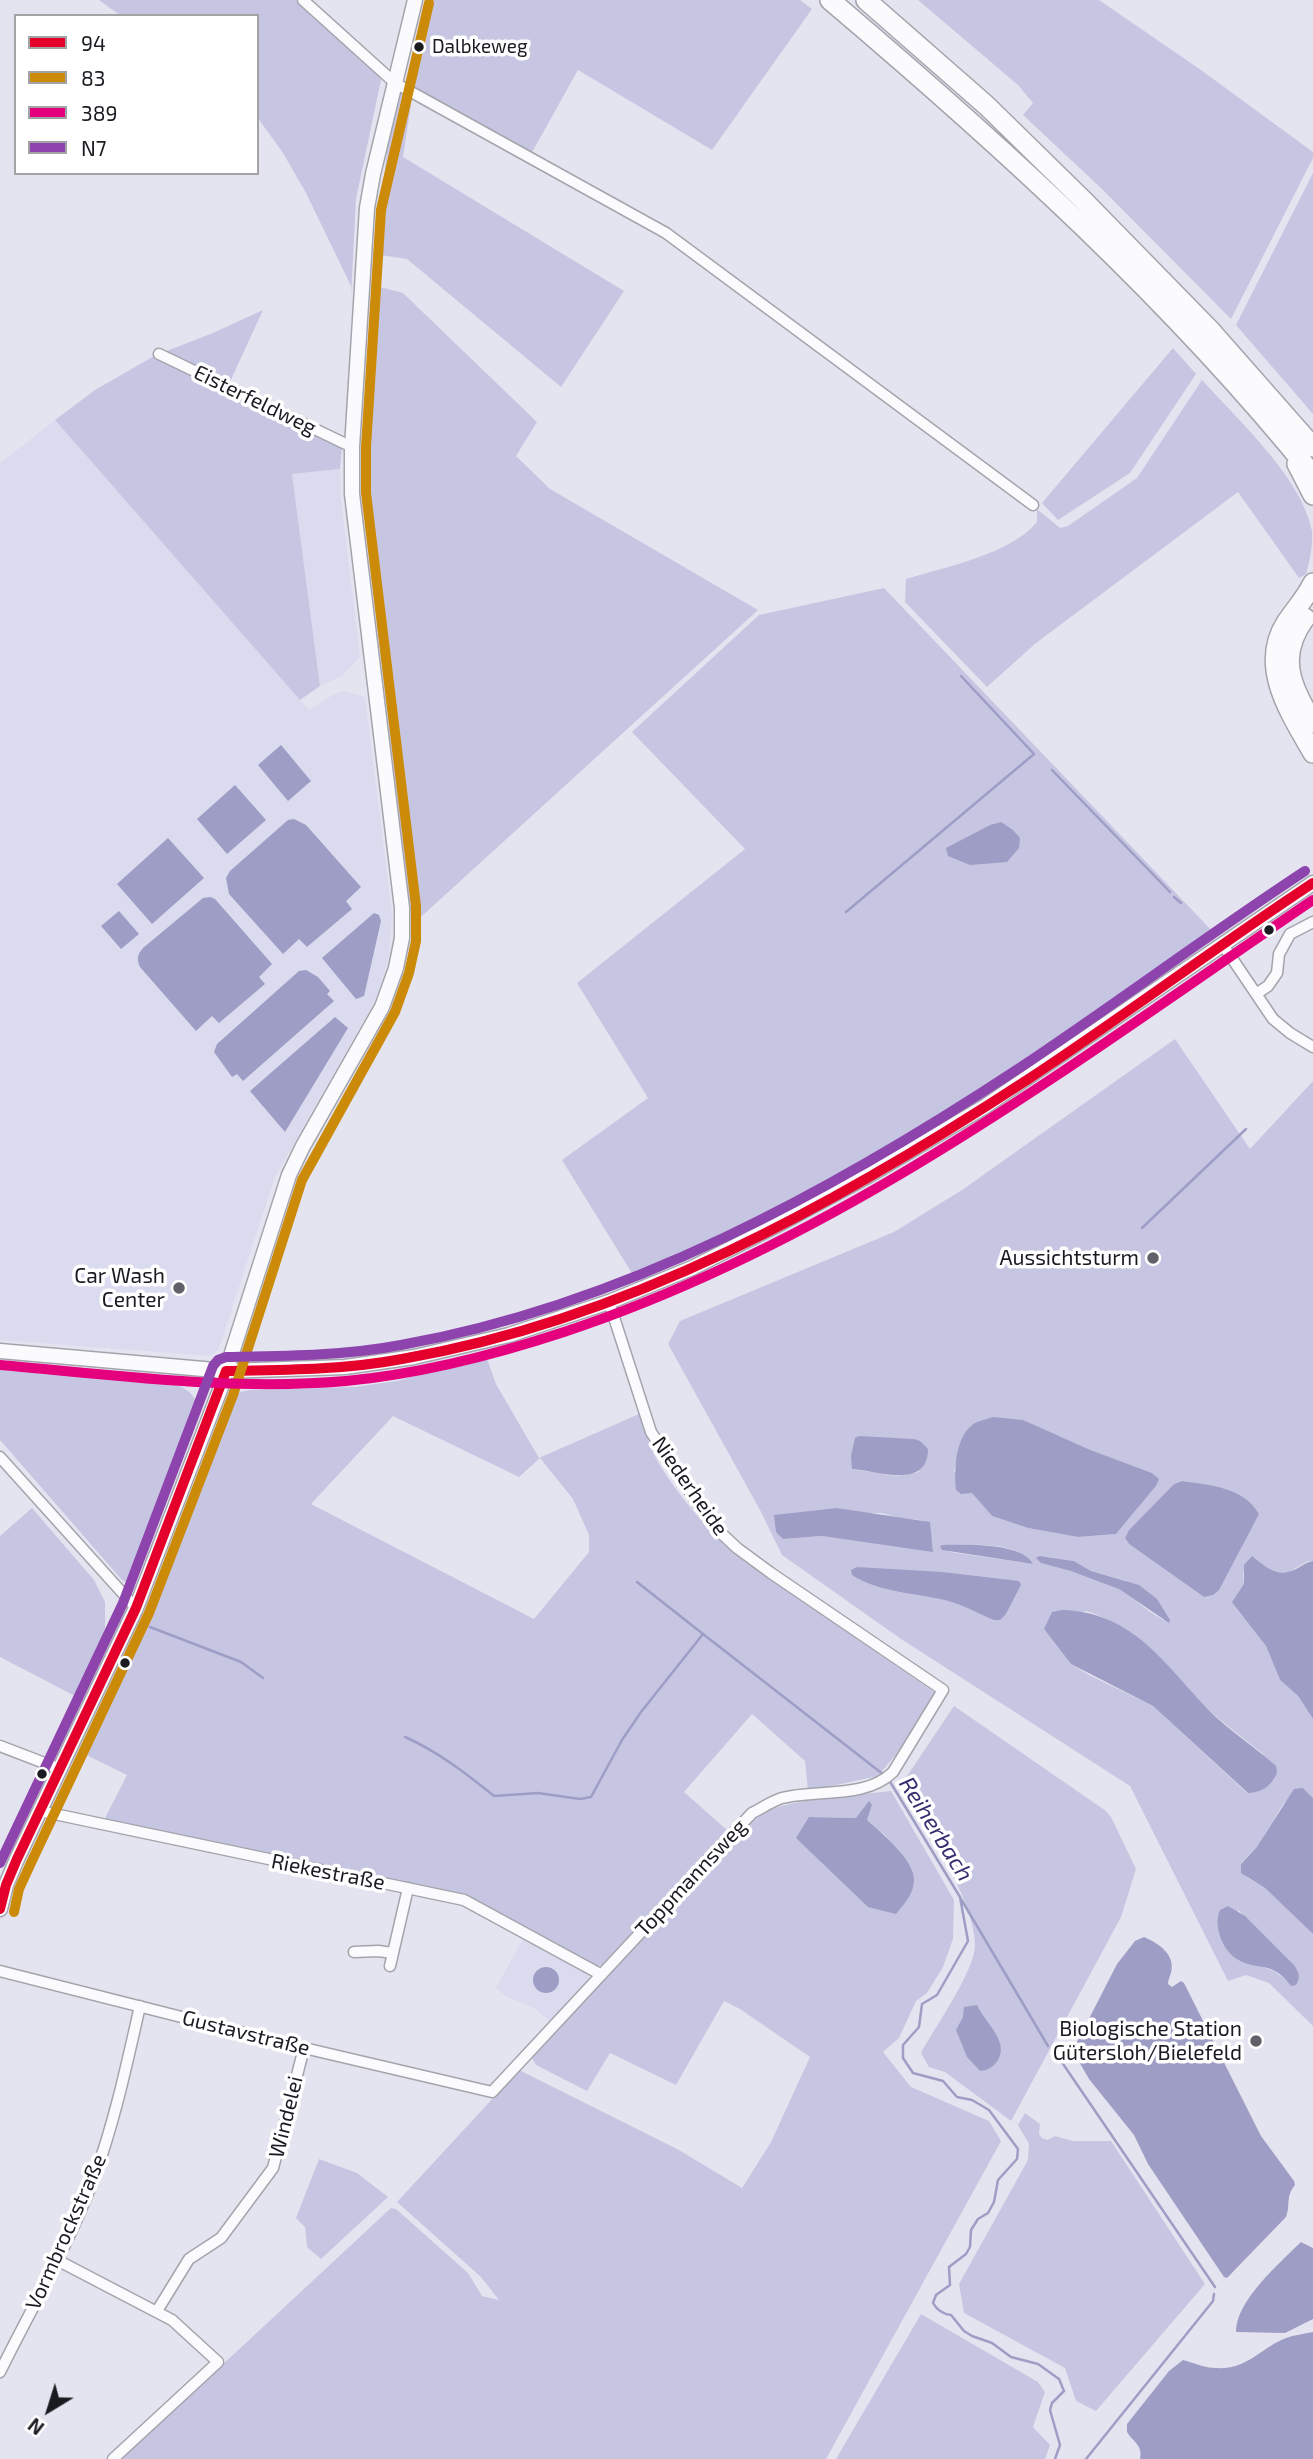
<!DOCTYPE html>
<meta charset="utf-8">
<style>
body{margin:0}
#map{position:relative;width:1313px;height:2459px;overflow:hidden;background:#e4e4f0;font-family:"Exo 2",sans-serif}
canvas{display:block}
.legend{position:absolute;left:14px;top:14px;width:245px;height:161px;box-sizing:border-box;background:#fff;border:2px solid #a3a3a6;margin:0;padding:9px 12px;list-style:none;font-size:21px;color:#1a1a21}
.legend li{display:flex;align-items:center;gap:14px;height:35px}
.legend b{width:35px;border:2px solid #a3a3a6}
.north{position:absolute;left:14px;top:2375px;width:70px;height:70px;-webkit-text-stroke:5px #fff;paint-order:stroke;rotate:218deg;font-size:19px;font-weight:700;line-height:28px;text-align:center;color:#1a1a21}
.north::after{content:'';display:block;margin:auto;width:24px;height:32px;background:#1a1a21;clip-path:polygon(50% 0,100% 100%,50% 72%,0 100%)}
</style>
<div id="map">
<canvas width="1313" height="2459"></canvas>
<ul class="legend">
<li><b style="height:9px;background:#e4002b"></b>94</li>
<li><b style="height:9px;background:#cb8a07"></b>83</li>
<li><b style="height:9px;background:#e5007d"></b>389</li>
<li><b style="height:9px;background:#8e44ad"></b>N7</li>
</ul>
<div class="north">N</div>
</div>
<script>
const ctx = document.querySelector('canvas').getContext('2d');
ctx.lineJoin = 'round';
function paint(path, color) { ctx.fillStyle = color; ctx.fill(path, 'evenodd'); }
function trace(path, color, width, dash) { ctx.strokeStyle = color; ctx.lineWidth = width; ctx.lineCap = dash ? 'butt' : 'round'; ctx.setLineDash(dash || []); ctx.stroke(path); }
function write(font, color, halo, rows, align = 'center') {
  ctx.font = font + ' "Exo 2",sans-serif'; ctx.lineWidth = 7; ctx.setLineDash([]); ctx.textBaseline = 'middle'; ctx.strokeStyle = halo; ctx.fillStyle = color; for (const [text, x, y, turn = 0] of rows) {
    ctx.save(); ctx.translate(x, y); ctx.rotate((+turn || 0) * Math.PI / 180); ctx.textAlign = isNaN(turn) ? turn : align; if (halo) ctx.strokeText(text, 0, 0); ctx.fillText(text, 0, 0); ctx.restore();
  }
}
paint(new Path2D(`
 M55 420 309 710 334 694 343 691 365 697 392 914 389 957 375 1001 275 1177 221 1342 218 1350 210 1356 0 1340V463Z
 M340 469 341 500 360 657 342 676 320 686 292 474Z
 M524 1937 588 1972 589 1979 550 2022 534 2008 507 1997 496 1988Z`), '#dbdbef');
paint(new Path2D(`
 M99 0H296L379 76 381 80 356 199 351 296V286L306 193 283 153 257 117V16H121Z
 M426 0H800L812 9 712 150 578 70 531 154 406 84Z
 M918 0H1099L1201 70 1313 152V158L1231 319 1102 189 1023 115 1033 103 1018 85Z
 M399 91 412 98 403 157 624 291 561 387 407 259 374 254 388 145Z
 M1313 173V414L1236 325Z
 M372 285 403 293 537 422 516 456 550 489 758 610 412 925 361 489Z
 M263 310 229 384 164 352 213 333Z
 M1173 348 1196 374 1130 473 1058 520 1042 503Z
 M156 355 342 445 340 469 292 474 320 686 300 700 55 420 95 390Z
 M1202 380C1238 420 1302 478 1312 531 1313 545 1310 561 1306 574L1299 578 1238 492 1036 643 987 687 905 602 906 579C945 567 1011 554 1037 522V511L1032 505 1060 528 1068 526 1137 478Z
 M884 588 1216 935 1199 948 1193 947 1167 963 1159 977 1135 998 971 1107 928 1123 741 1229 635 1278 562 1160 648 1098 577 983 745 849 632 732 759 615Z
 M1175 1039 1250 1149 1313 1081V1561H1308L1289 1572H1243L1244 1584 1256 1632 1266 1646 1280 1680 1298 1696 1313 1719V1798L1303 1788 1284 1803 1256 1848 1241 1863 1248 1878 1265 1888 1313 1934V2026L1269 1983 1246 1975 1228 1981 1130 1786 901 1639 782 1555 760 1510 668 1344 680 1321 894 1232 962 1190ZM964 1435 1088 1449 1152 1473 1158 1479 1156 1486 1116 1534 1078 1537 1028 1528 992 1516 954 1471ZM882 1438 914 1439 919 1472 897 1476 852 1469ZM1182 1481C1209 1485 1244 1487 1259 1514L1204 1597 1129 1544 1125 1538 1129 1530 1174 1484ZM837 1508 863 1513H882L900 1518 921 1520 931 1538 933 1551 822 1536 783 1539ZM943 1545C963 1545 1002 1542 1020 1553 1024 1556 1029 1560 1033 1564L950 1552ZM1046 1557 1074 1561 1091 1571 1126 1581 1169 1622C1151 1616 1136 1599 1119 1589 1095 1576 1067 1569 1041 1563ZM856 1567 1021 1585 1006 1614C977 1618 975 1607 949 1601 915 1593 886 1587 852 1575V1571ZM1086 1611C1140 1627 1170 1671 1208 1709 1225 1725 1245 1739 1263 1754L1247 1793 1153 1706 1089 1675 1071 1664 1044 1629ZM1238 1910 1294 1965 1291 1986C1270 1958 1243 1972 1226 1947Z
 M486 1356 496 1384 539 1458 639 1414C644 1425 647 1438 652 1450 667 1483 706 1528 733 1553L934 1692V1697L897 1753 878 1776 808 1791 805 1761 752 1714 684 1792 727 1830 602 1965 596 1966 464 1895 104 1820 127 1775 80 1752 151 1613 216 1439 235 1398 240 1392 249 1390 354 1387 397 1381ZM393 1416 519 1477 540 1458 573 1499 589 1535V1552L534 1619 311 1504Z
 M0 1366 173 1384C183 1387 191 1391 196 1401L189 1430 134 1581 126 1582 122 1580 0 1440Z
 M32 1508 94 1580 105 1602V1628L99 1651 77 1697 0 1657V1536Z
 M954 1706 1106 1811 1111 1817 1136 1869 1121 1917 1011 2121 945 2072 929 2067 921 2053C934 2029 976 1969 975 1944 974 1898 924 1825 901 1785Z
 M891 1791 954 1900 953 1939 943 1967 927 1993 916 2001 899 2038 883 2052 911 2087 989 2121 1001 2141 826 2459H121L391 2208 396 2209 468 2273 482 2296 499 2300 481 2277 397 2202 519 2070 679 2150 742 2188 771 2142 810 2057 740 2009 724 2001 676 2085 610 2053 587 2091 536 2065 532 2058 756 1816 755 1820C773 1798 862 1795 891 1791ZM872 1805 867 1820 885 1835 899 1852 810 1817 856 1818Z
 M1025 2113 1040 2124 1039 2134 1042 2138 1047 2140 1055 2136 1073 2141H1111L1205 2284 1096 2411 1076 2401 1065 2368 964 2313 959 2284 1028 2160 1029 2144 1018 2125Z
 M319 2159 357 2173 388 2197 321 2259 307 2247 305 2227 296 2218Z
 M921 2314 1038 2382 1045 2392 1033 2427 1050 2445 1045 2459H836Z`), '#c6c6e2');
paint(new Path2D(`
 M281 745 311 781 288 801 258 765Z
 M235 785 266 820 227 854 197 819Z
 M294 819 306 825 361 887 346 901 352 909 307 947 299 939 283 954 229 894 226 878 230 871 288 820Z
 M1001 822 1013 830 1020 838 1019 848 1007 862 970 865 948 856 946 848 990 825Z
 M168 838 204 878 152 924 117 884Z
 M210 897 215 899 272 964 259 977 265 984 219 1023 212 1016 196 1031 140 967C136 958 138 954 143 948L203 898Z
 M119 911 139 934 121 949 101 926Z
 M374 913 379 915 381 921 364 996 356 999 322 958Z
 M306 970 318 977 330 991 327 994 334 1001 243 1081 237 1074 232 1077 214 1052 217 1044 299 971Z
 M335 1017 348 1028 285 1132 250 1091Z
 M993 1417 1023 1420 1088 1449 1152 1473 1159 1479 1156 1486 1116 1534 1078 1537 1028 1528 992 1516 972 1493 961 1494 956 1490C954 1469 955 1433 977 1422 982 1420 988 1419 993 1417Z
 M859 1436 914 1439 920 1441 928 1449C928 1490 878 1471 852 1469L851 1456 855 1438Z
 M1182 1481C1210 1485 1244 1487 1259 1514L1219 1590 1213 1595 1204 1597 1129 1544 1125 1538 1129 1530 1174 1484Z
 M837 1508 930 1522 933 1552 822 1536 783 1539 776 1532 774 1515Z
 M943 1545C965 1545 1021 1542 1033 1564L942 1550 940 1546Z
 M1039 1556 1074 1561 1091 1571 1139 1585 1157 1599 1170 1620 1169 1623 1119 1589 1071 1571 1041 1563 1036 1558Z
 M1252 1556C1267 1568 1278 1579 1298 1568 1303 1565 1307 1562 1313 1561V1719L1298 1696 1280 1680 1266 1646 1232 1602 1244 1584V1565Z
 M857 1567 942 1572 1019 1581 1021 1585 1006 1614 1000 1620H994C979 1614 964 1605 948 1601 918 1593 880 1593 852 1575L851 1570Z
 M1062 1610C1138 1612 1168 1671 1217 1718 1236 1735 1257 1749 1276 1766L1277 1773C1271 1786 1263 1792 1248 1793L1153 1706 1071 1664 1044 1629 1052 1612Z
 M1303 1788 1313 1798V1934L1265 1888 1241 1873V1864L1256 1848 1294 1789Z
 M869 1801 872 1805 867 1820C881 1832 915 1861 914 1880 914 1894 904 1904 896 1914L868 1907 796 1838 809 1817 856 1818Z
 M1228 1906 1245 1916 1294 1965C1299 1973 1301 1977 1296 1985L1291 1986C1271 1959 1258 1972 1237 1959 1222 1950 1213 1925 1220 1910Z
 M1144 1937C1158 1943 1176 1954 1171 1973 1170 1976 1168 1980 1168 1984L1172 1987 1181 1981 1184 1983 1261 2136 1294 2181 1295 2185C1285 2198 1291 2203 1286 2217L1227 2278 1224 2277 1148 2164 1134 2135 1089 2079 1078 2060 1075 2046 1117 1964 1135 1941Z
 M533 1980a13 13 0 1 1 26 0a13 13 0 1 1-26 0Z
 M977 2005C985 2023 1013 2044 995 2064 990 2069 987 2070 980 2071L967 2057 956 2030 963 2017 964 2007Z
 M1301 2242 1313 2248V2319L1285 2333 1236 2332C1236 2300 1280 2263 1301 2242Z
 M1313 2332V2459H1140C1143 2445 1133 2442 1127 2432V2424L1169 2371 1183 2360C1194 2363 1205 2368 1216 2368 1248 2370 1260 2348 1286 2338 1294 2335 1304 2334 1313 2332Z`), '#9e9dc5');
trace(new Path2D(`
 M1052 770 1170 892
 M1174 897 1181 903
 M846 912 1034 754 961 676
 M1142 1228 1246 1129
 M637 1582 703 1634
 M150 1627 241 1662 263 1678
 M405 1737C437 1751 467 1774 494 1796L538 1793 580 1799 591 1797 622 1740 641 1712 703 1634 884 1775
 M889 1780 960 1897 968 1941 937 1995 922 2004 919 2027 903 2045V2058L913 2073 943 2081 957 2097 972 2100 989 2110 1018 2149 1017 2159 998 2180 994 2202 988 2213 978 2219 971 2230 970 2247 966 2254 949 2267 950 2285 936 2295 933 2303C937 2310 942 2314 951 2315L964 2331 972 2336 992 2343 1011 2357 1038 2364 1059 2379 1064 2391 1052 2403 1050 2410 1060 2445 1055 2459
 M961 1899 1048 2046
 M1059 2058 1215 2287
 M1086 2459 1213 2301 1214 2294`), '#9e9dc5', 2.5);
const street = new Path2D(`
 M303 0 395 83 666 233 1033 505
 M159 354 352 447
 M1223 945 1273 1019 1290 1033 1313 1047
 M1256 994 1268 986 1277 973 1279 954 1290 934 1313 922
 M0 1457 136 1608
 M0 1746 60 1769
 M40 1811 464 1900 600 1974
 M354 1952 378 1951 393 1953
 M390 1966 408 1888
 M0 1971 304 2048 492 2092 752 1813C762 1808 772 1801 782 1798 817 1789 866 1799 893 1772L943 1690 771 1573 737 1548 721 1533 701 1509 651 1432 609 1302
 M57 2260 172 2320 218 2362 113 2459
 M157 2311 189 2259 221 2238 273 2168 304 2048
 M0 2372C32 2307 70 2243 95 2175 115 2120 127 2063 140 2006`);
const secondary = new Path2D(`
 M0 1351 226 1371 345 1367 414 1357 509 1335 609 1302 692 1268 775 1226 871 1174 984 1107 1313 883
 M0 1909 6 1885 17 1859 136 1608 220 1390 289 1175 303 1146 382 1007 396 968 402 938V908L352 494V447L367 208 373 174 415 0`);
const highway = new Path2D(`
 M830 0C1002 146 1171 299 1313 475
 M866 0 987 106 1084 201 1211 331 1313 447
 M1297 464 1313 495
 M1313 583C1306 598 1295 609 1286 623 1258 667 1291 714 1313 753
 M1305 618C1276 657 1292 687 1313 723`);
trace(street, '#a4a4ad', 13);
trace(secondary, '#a4a4ad', 17);
trace(highway, '#a4a4ad', 22);
trace(street, '#fbfbfd', 10);
trace(secondary, '#fbfbfd', 14);
trace(highway, '#fbfbfd', 19);
trace(new Path2D(`
 M226 1371C285 1370 344 1370 402 1359 628 1320 837 1204 1027 1080 1124 1016 1216 947 1313 883
 M0 1909 6 1885 17 1859 136 1608 226 1371`), '#e4002b', 10);
trace(new Path2D(`
 M14 1912 19 1889 30 1865 149 1613 233 1395 302 1180 395 1012 409 973 416 941V906L366 493V447L381 210 429 3`), '#cb8a07', 10);
trace(new Path2D(`
 M0 1365C115 1375 230 1391 346 1381 420 1374 494 1355 564 1332 840 1241 1076 1061 1313 900`), '#e5007d', 10);
trace(new Path2D(`
 M0 1863 123 1603 213 1366 218 1360 226 1357C284 1356 343 1356 401 1345 625 1305 833 1191 1021 1067 1117 1003 1209 934 1305 871`), '#8e44ad', 10);
for (const [x, y, r, color] of [
 [419,47,6,"#1a1a21"],
 [1269,930,6,"#1a1a21"],
 [1153,1258,7,"#616169"],
 [179,1288,7,"#616169"],
 [125,1663,6,"#1a1a21"],
 [42,1774,6,"#1a1a21"],
 [1256,2041,7,"#616169"]
]) { const dot = new Path2D(); dot.arc(x, y, r, 0, 2 * Math.PI); ctx.fillStyle = color; ctx.fill(dot); trace(dot, '#fff', 2.5); }
write('19px', '#1a1a21', '#fff', [
 ["Dalbkeweg",432,47]
], 'left');
write('21px', '#1a1a21', '#fff', [
 ["Eisterfeldweg",255,400,26],
 ["Niederheide",690,1486,55],
 ["Riekestraße",328,1872,11],
 ["Toppmannsweg",691,1878,-47],
 ["Gustavstraße",246,2033,14],
 ["Windelei",286,2117,-76],
 ["Vormbrockstraße",66,2232,-66]
]);
write('21px', '#1a1a21', '#fff', [
 ["Aussichtsturm",1139,1258],
 ["Car Wash",165,1276],
 ["Center",165,1300],
 ["Biologische Station",1242,2029],
 ["Gütersloh/Bielefeld",1242,2053]
], 'right');
write('italic 23px', '#372e6f', '#fff', [
 ["Reiherbach",936,1829,58]
]);
</script>
